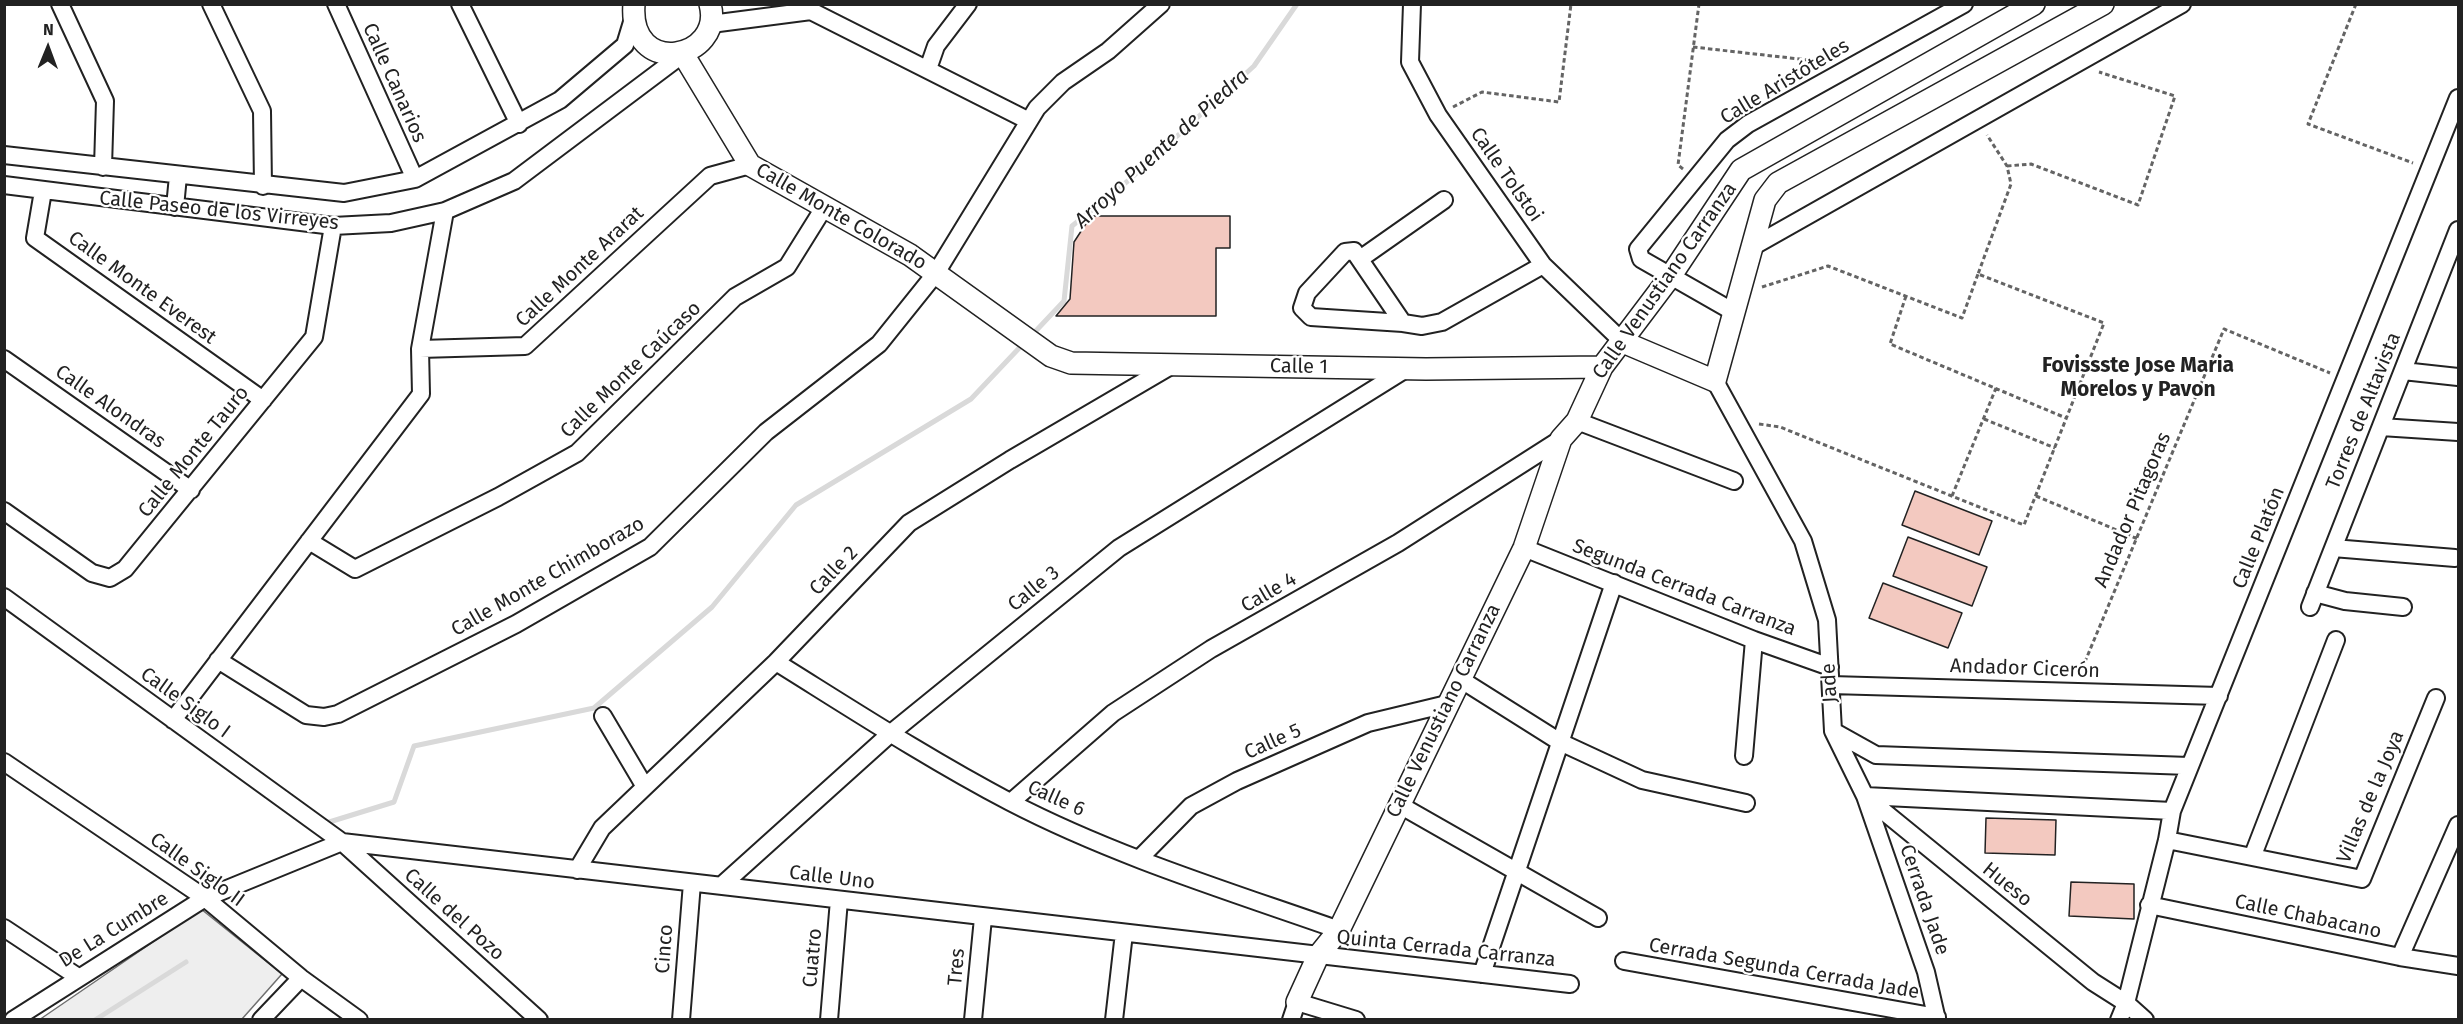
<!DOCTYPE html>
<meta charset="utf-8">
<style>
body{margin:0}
#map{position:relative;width:2463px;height:1024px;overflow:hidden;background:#fff;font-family:"Fira Sans",sans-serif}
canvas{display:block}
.frame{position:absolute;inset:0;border:6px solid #222;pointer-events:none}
.north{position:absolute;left:18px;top:18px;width:60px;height:60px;-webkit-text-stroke:4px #fff;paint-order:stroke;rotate:1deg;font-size:16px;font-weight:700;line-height:24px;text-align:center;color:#222}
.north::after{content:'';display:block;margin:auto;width:21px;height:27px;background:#222;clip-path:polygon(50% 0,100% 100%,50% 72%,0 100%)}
</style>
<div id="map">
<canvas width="2463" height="1024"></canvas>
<div class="frame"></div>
<div class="north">N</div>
</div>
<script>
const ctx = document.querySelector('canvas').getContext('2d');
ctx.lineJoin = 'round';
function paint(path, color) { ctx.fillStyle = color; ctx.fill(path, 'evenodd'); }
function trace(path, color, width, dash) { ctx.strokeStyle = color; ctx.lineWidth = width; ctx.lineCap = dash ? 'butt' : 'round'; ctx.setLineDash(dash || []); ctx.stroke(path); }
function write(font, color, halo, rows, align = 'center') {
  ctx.font = font + ' "Fira Sans",sans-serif'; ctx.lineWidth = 4.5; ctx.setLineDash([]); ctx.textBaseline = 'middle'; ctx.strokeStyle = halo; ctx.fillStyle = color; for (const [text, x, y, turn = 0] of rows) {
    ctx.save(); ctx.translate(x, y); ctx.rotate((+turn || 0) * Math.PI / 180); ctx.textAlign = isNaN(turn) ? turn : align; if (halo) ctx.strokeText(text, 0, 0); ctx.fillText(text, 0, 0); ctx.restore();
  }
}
const green = new Path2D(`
 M201 909 282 974 242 1019 39 1020Z`);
paint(green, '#eee');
trace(green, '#6f6f6f', 1.5);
trace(new Path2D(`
 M1032 335 1064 301 1072 226 1129 180 1254 66 1297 4
 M326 823 394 802 414 746 594 708 712 607 796 505 971 399 1023 344
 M95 1020 186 962`), '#d9d9d9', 5);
const building = new Path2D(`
 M1091 216H1230V248H1216V316H1056L1070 299 1074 242Z
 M1915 491 1992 521 1979 555 1902 525Z
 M1908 537 1987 567 1972 606 1893 576Z
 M1883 583 1962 613 1948 648 1869 618Z
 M1986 818 2056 820 2055 855 1985 853Z
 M2071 882 2134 884V919L2069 916Z`);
paint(building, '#f3c9c0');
trace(building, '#222', 1.5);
const minor = new Path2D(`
 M60 4 105 101 103 167
 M211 4 262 111 263 186
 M336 4 415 179
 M460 4 519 124
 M1412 4 1410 62 1438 115 1543 265 1623 342
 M711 24 811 11 1029 121
 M928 69 936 46 968 4
 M4 155 344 193 415 179 560 100 625 45 632 22
 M4 185 333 226 391 223 445 211 514 181 683 54
 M43 191 35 238 263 400
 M175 207 178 176
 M1752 247 2182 4
 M1360 259 1444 200
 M1732 311 1641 259 1638 249 1727 140 1748 124 1964 4
 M1403 323 1311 317 1302 308 1307 293 1345 252 1354 251 1403 323 1422 326 1442 322 1543 265
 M420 349 525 346 710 176 750 165
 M4 359 191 490
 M2403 371 2458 377
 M1715 381 1803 541 1827 620 1833 731 1865 796 1926 972 1937 1020
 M1577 421 1734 481
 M2381 427 2458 432
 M4 511 92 573 110 578 125 569 314 337 333 226
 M309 541 355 569 498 497 577 453 735 297 787 267 825 206
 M1524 548 1754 640 1830 667
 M2333 548 2455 558
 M2315 593 2345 601 2403 607
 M4 597 342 842 539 1020
 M2310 607 2458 230
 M218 660 306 715 324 717 338 714 516 624 650 547 766 432 879 344 936 273 1037 108 1063 82 1108 51 1161 4
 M776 662C853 710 930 760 1010 802 1114 856 1228 891 1339 930
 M1460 679 1560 742 1642 780 1746 803
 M1831 685 2219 696
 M603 716 645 787
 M173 720 421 394 420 349 445 211
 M1833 731 1876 755 2189 766
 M1744 756 1754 640
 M4 762 205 898 301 978 359 1020
 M1865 796 2172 811
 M1866 797 2093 982 2126 1003 2145 1020
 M1011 802 1113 713 1211 649 1398 543 1561 439
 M1398 804 1598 918
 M2167 840 2362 879 2436 698
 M2253 855 2336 640
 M1139 859 1191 806 1237 781 1368 723 1447 704
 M577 870 602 828 776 662 909 523 1010 460 1174 364
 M721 886 891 733 1119 548 1406 369
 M2149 905 2400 957 2458 966
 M4 928 78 977
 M2400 957 2458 825
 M1624 961 1937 1017
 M1482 974 1614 583
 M13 1020 205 898 342 842 1570 984
 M261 1020 301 978
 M681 1020 692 883
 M829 1020 839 900
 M973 1020 983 918
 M1114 1020 1124 933
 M1291 1020 1297 1002 1356 1020
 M2119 1020 2126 1003 2167 840 2172 811 2458 98`);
const tertiary = new Path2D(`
 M634 4C628 79 725 60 710 4
 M683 54 750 165 910 255 1051 356 1071 363 1426 369 1602 367
 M1623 342 1715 381 1765 200 1778 183 2103 4
 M1297 1002 1318 956 1339 930 1524 548 1561 439 1577 421 1602 367 1670 277 1741 170 2034 4`);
trace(minor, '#222', 20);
trace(tertiary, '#222', 24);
trace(new Path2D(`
 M2356 4 2308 124 2413 163
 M1693 47 1808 60 1813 68
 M1453 107 1482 92 1559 102 1571 4
 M2007 166 2031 164 2138 205 2175 96 2099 72
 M1683 169 1678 165 1699 4
 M1762 287 1828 266 1962 318 1978 274
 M1906 296 1890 344 2066 418
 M1984 419 2055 448
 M1759 424 1780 427 2024 525 2104 323 1978 274 2011 184 2007 166 1987 135
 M1952 496 1996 388
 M2036 496 2138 539
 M2079 676 2224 329 2330 373`), '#646464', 3, [4.5, 3]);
trace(minor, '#fff', 16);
trace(tertiary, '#fff', 21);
write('20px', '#222', '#fff', [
 ["Calle Aristóteles",1785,82,-31],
 ["Calle Canarios",394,83,66],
 ["Calle Tolstoi",1506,175,55],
 ["Calle Paseo de los Virreyes",219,211,6],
 ["Calle Monte Colorado",841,217,30],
 ["Calle Monte Ararat",580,267,-43],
 ["Calle Venustiano Carranza",1665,281,-55],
 ["Calle Monte Everest",142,288,36],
 ["Calle 1",1299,367,1],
 ["Calle Monte Caúcaso",631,370,-44],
 ["Calle Alondras",110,407,35],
 ["Torres de Altavista",2364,411,-68],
 ["Calle Monte Tauro",194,452,-51],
 ["Andador Pitagoras",2133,510,-67],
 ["Calle Platón",2259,538,-68],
 ["Calle 2",834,571,-46],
 ["Calle Monte Chimborazo",548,577,-30],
 ["Segunda Cerrada Carranza",1684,588,21],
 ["Calle 3",1034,589,-39],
 ["Calle 4",1269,593,-30],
 ["Andador Cicerón",2025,669,2],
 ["Jade",1830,683,-93],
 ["Calle Siglo I",185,703,36],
 ["Calle Venustiano Carranza",1444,711,-64],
 ["Calle 5",1273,742,-24],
 ["Villas de la Joya",2371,797,-67],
 ["Calle 6",1056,799,24],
 ["Calle Siglo II",197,870,36],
 ["Calle Uno",832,878,7],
 ["Hueso",2007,885,39],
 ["Cerrada Jade",1924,900,71],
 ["Calle del Pozo",454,915,42],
 ["Calle Chabacano",2308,917,12],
 ["De La Cumbre",114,930,-32],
 ["Cinco",665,949,-86],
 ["Quinta Cerrada Carranza",1446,949,6],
 ["Cuatro",813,958,-85],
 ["Tres",957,967,-85],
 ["Cerrada Segunda Cerrada Jade",1784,969,10]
]);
write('italic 21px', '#222', '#fff', [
 ["Arroyo Puente de Piedra",1162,149,-42]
]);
write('bold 21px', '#222', '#fff', [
 ["Fovissste Jose Maria",2138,366],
 ["Morelos y Pavon",2138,390]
]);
</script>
